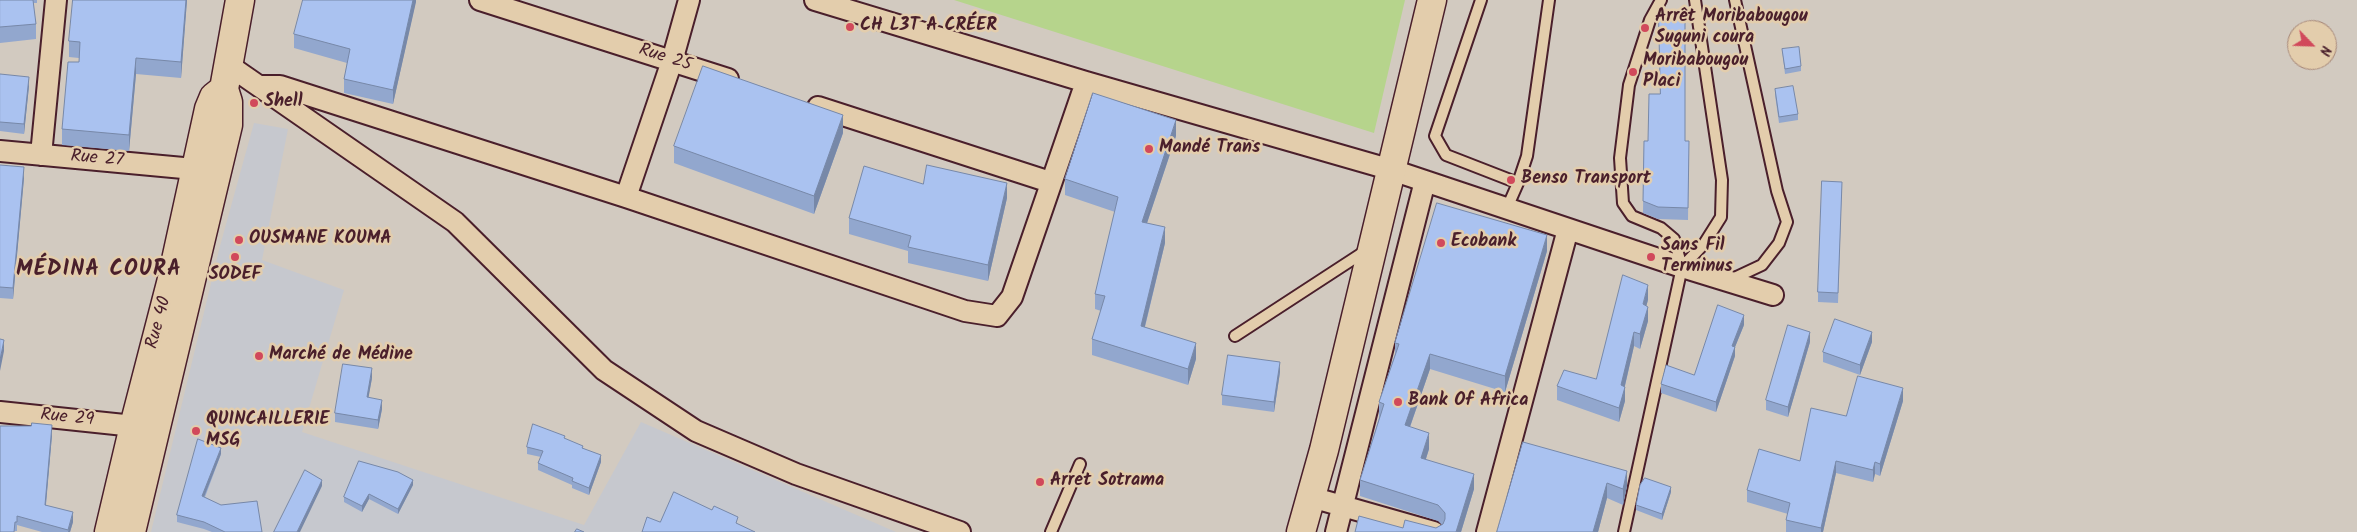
<!DOCTYPE html>
<meta charset="utf-8">
<style>
body{margin:0}
#map{position:relative;width:2357px;height:532px;overflow:hidden;background:#d2cac0;font-family:Kalam,sans-serif}
canvas{display:block}
.north{position:absolute;left:2287px;top:20px;width:50px;height:50px;box-sizing:border-box;background:#e3cdac;border:1px solid #a68778;border-radius:50%;rotate:114deg;font-size:14px;font-weight:700;line-height:20px;text-align:center;color:#4a1f2b}
.north::after{content:'';display:block;margin:auto;width:18px;height:22px;background:#d1495b;clip-path:polygon(50% 0,100% 100%,50% 72%,0 100%)}
</style>
<div id="map">
<canvas width="2357" height="532"></canvas>
<div class="north">N</div>
</div>
<script>
const ctx = document.querySelector('canvas').getContext('2d');
ctx.lineJoin = 'round';
function paint(path, color) { ctx.fillStyle = color; ctx.fill(path, 'evenodd'); }
function trace(path, color, width, dash) { ctx.strokeStyle = color; ctx.lineWidth = width; ctx.lineCap = dash ? 'butt' : 'round'; ctx.setLineDash(dash || []); ctx.stroke(path); }
function write(font, color, halo, rows, align = 'center') {
  ctx.font = font + ' Kalam,sans-serif'; ctx.lineWidth = 5; ctx.setLineDash([]); ctx.textBaseline = 'middle'; ctx.strokeStyle = halo; ctx.fillStyle = color; for (const [text, x, y, turn = 0] of rows) {
    ctx.save(); ctx.translate(x, y); ctx.rotate((+turn || 0) * Math.PI / 180); ctx.textAlign = isNaN(turn) ? turn : align; if (halo) ctx.strokeText(text, 0, 0); ctx.fillText(text, 0, 0); ctx.restore();
  }
}
paint(new Path2D(`
 M254 123 288 129 262 260 344 290 302 432 584 525 641 422 896 532H151L220 246Z`), '#c6c8ce');
paint(new Path2D(`
 M954 0H1405L1374 133Z`), '#b6d48c');
const lane = new Path2D(`
 M1481 0 1435 136 1446 155 1518 183 1527 156 1549 0
 M1507 208 1518 183
 M1682 267 1704 244 1721 217 1722 180 1695 0
 M1730 280 1762 265 1779 243 1787 222 1777 191 1735 0
 M1235 336 1367 250
 M1051 532 1080 464
 M1624 532 1682 267 1674 239 1661 228 1632 216 1623 203 1620 158 1629 85 1650 20 1661 0`);
const street = new Path2D(`
 M480 0 728 79
 M815 0 1086 82 1392 170 1682 267 1773 295
 M227 64 455 222 604 370 696 431 796 474 960 532
 M259 86H280L626 197 965 311 997 316 1012 297 1086 82
 M818 107 1050 182
 M0 151 194 169
 M41 155 56 0
 M626 197 672 61 689 0
 M0 412 134 426
 M1311 497 1434 532
 M1336 532 1425 181
 M1487 532 1568 229`);
const secondary = new Path2D(`
 M109 532 134 426 171 283 209 109 214 97 224 89
 M131 532 228 125V102L224 89 240 0
 M1301 532 1324 450 1432 0`);
trace(lane, '#4a1f2b', 14);
trace(street, '#4a1f2b', 24);
trace(secondary, '#4a1f2b', 31);
trace(lane, '#e3cdac', 10);
trace(street, '#e3cdac', 20);
trace(secondary, '#e3cdac', 28);
paint(new Path2D(`
 M0 0H37V3H33L36 24V39L0 43Z
 M187 0 181 78 136 74 129 151 62 145V129L79 62V58L69 57V41Z
 M416 0 393 104 344 93V79L347 63 294 48V34Z
 M1782 49 1801 66V71L1785 74Z
 M0 74 29 86 24 134 0 131Z
 M1775 89 1798 114V120L1779 123 1775 95Z
 M843 133 814 214 674 163V146Z
 M1176 136 1147 223 1165 243 1145 327 1196 359 1188 385 1092 355V339L1101 311 1095 309V294L1115 212 1065 195V179Z
 M1644 141H1689L1688 220 1658 219 1643 213Z
 M0 165 24 178 13 299 0 298Z
 M1842 182 1838 303 1818 302V292Z
 M923 184 1007 198 988 281 908 263V251L849 234V218Z
 M1547 251 1505 392 1430 369 1410 427 1429 449 1426 459 1474 489 1461 532 1403 528H1436L1442 525 1438 521 1360 496V480L1379 418V402L1395 354V343Z
 M1648 300 1646 306 1648 321 1640 349 1634 346 1625 386V401L1619 422 1557 400V386L1596 379Z
 M1744 325 1735 347V356L1716 412 1661 393V384L1694 375Z
 M1810 342 1788 417 1766 410V400Z
 M1872 342 1860 375 1823 362V352Z
 M1280 372 1274 412 1222 405V395Z
 M372 378 368 398 382 409 378 429 335 422V413Z
 M1903 401 1880 476 1875 474 1873 482 1836 473 1823 532H1786V520L1788 514 1747 502V490L1800 461 1846 416Z
 M52 435 46 505 73 522 70 532H42L17 525V531L0 532Z
 M565 439 583 448 601 462 589 495 572 488V485L538 470V463L541 457 527 454V447Z
 M1523 442 1627 486 1623 505 1607 498 1598 532H1497Z
 M221 454 205 497 262 532H212L204 529 177 522V515Z
 M413 485 398 514 369 499 362 512 344 502V497Z
 M1671 492 1662 520 1636 510V505Z`), '#92a7ce');
paint(new Path2D(`
 M186 0H187L181 78V62Z
 M413 0H416V2L393 104V90Z
 M136 58V74L129 151V135Z
 M29 77V86L24 134V124Z
 M843 115V133L814 214V196Z
 M1176 120V136L1142 238V222Z
 M24 167V178L13 299V288Z
 M1007 183V198L988 281V265Z
 M1165 227V243L1141 342V326Z
 M1547 235V251L1505 392V376Z
 M1648 285V300L1643 318V304Z
 M1648 307V321L1640 349V334Z
 M1744 315V325L1735 347V356L1716 412V402L1732 346Z
 M1634 332V346L1622 398 1625 387V401L1619 422V408L1621 385Z
 M1810 332V342L1788 417V407Z
 M1872 332V342L1860 375V365Z
 M4 340V351L0 371V360Z
 M1196 343V359L1188 385V369Z
 M1430 354V369L1405 441V425Z
 M1280 362V372L1274 412V402Z
 M372 368V378L367 406V397Z
 M1903 388V401L1880 476V464Z
 M382 400V409L378 429V420Z
 M52 425V435L45 514V505Z
 M1429 433V449L1421 474V458Z
 M221 448V454L202 502V496Z
 M601 455V462L589 495V488Z
 M1836 461V473L1823 532H1821V528Z
 M1875 462V474L1873 482V470Z
 M1627 471V486L1623 505V489Z
 M1474 474V489L1461 532H1456Z
 M322 480V486L300 532H297Z
 M413 480V485L398 514V509Z
 M1607 483V498L1598 532H1593Z
 M1671 487V492L1662 520V514Z
 M369 494V499L362 512V506Z
 M73 512V522L70 532H68Z`), '#7788a8');
const building = new Path2D(`
 M0 0H33L36 24 0 27Z
 M73 0H186L181 62 136 58 129 135 62 129 68 62H79L80 42 69 41Z
 M303 0H413L393 90 344 79 350 49 294 34Z
 M1659 19H1685V141H1689L1688 208 1658 207 1643 201 1644 141H1648L1649 94H1660Z
 M1799 47 1801 66 1785 69 1782 49Z
 M703 66 843 115 814 196 674 146Z
 M0 74 29 77 24 124 0 122Z
 M1793 86 1798 114 1779 117 1775 89Z
 M1093 93 1176 120 1142 222 1165 227 1141 326 1196 343 1188 369 1092 339 1105 296 1095 294 1118 197 1065 179Z
 M0 165 24 167 13 288 0 287Z
 M927 165 1007 183 988 265 908 247 911 236 849 218 864 166 923 184Z
 M1822 181 1842 182 1838 293 1818 292Z
 M1437 203 1547 235 1505 376 1430 354 1405 425 1429 433 1421 458 1474 474 1456 532H1355L1359 516 1403 528 1405 520 1436 528 1443 524 1445 519V513L1438 505 1360 480 1384 404 1379 402 1399 344 1395 343Z
 M1623 275 1648 285 1643 304 1648 307 1640 334 1634 332 1621 385 1625 387 1619 408 1557 386 1564 370 1596 379Z
 M1718 305 1744 315 1732 346 1735 347 1716 402 1661 384 1666 365 1694 375Z
 M1835 319 1872 332 1860 365 1823 352Z
 M1788 325 1810 332 1788 407 1766 400Z
 M0 339 4 340 0 360Z
 M1228 355 1280 362 1274 402 1222 395Z
 M343 364 372 368 367 397 382 400 378 420 335 413Z
 M1858 376 1903 388 1880 464 1875 462 1873 470 1836 461 1821 528 1786 520 1790 503 1747 490 1759 449 1800 461 1811 408 1846 416Z
 M32 423 52 425 45 505 73 512 68 530 17 516V522H15L14 532H0V426H31Z
 M533 424 565 436 564 438 583 446 582 448 601 455 589 488 572 481 573 478 538 463 543 451 527 447Z
 M198 439 221 448 202 496 221 505 257 501 262 532H225L204 522 177 515Z
 M1523 442 1627 471 1623 489 1607 483 1593 532H1497Z
 M359 461 398 472 413 480 398 509 369 494 362 506 344 497Z
 M305 470 322 480 297 532H274Z
 M1645 478 1671 487 1662 514 1636 505 1640 485Z
 M674 492 712 510 714 506 738 517 736 523 755 532H642L647 517 660 522Z
 M577 529 584 532H575Z`);
paint(building, '#aac2f0');
trace(building, '#7788a8', 1);
for (const [x, y, r, color] of [
 [850,27,5,"#d1495b"],
 [1645,28,5,"#d1495b"],
 [1633,72,5,"#d1495b"],
 [254,103,5,"#d1495b"],
 [1149,149,5,"#d1495b"],
 [1511,180,5,"#d1495b"],
 [239,240,5,"#d1495b"],
 [1441,243,5,"#d1495b"],
 [235,257,5,"#d1495b"],
 [1651,257,5,"#d1495b"],
 [259,356,5,"#d1495b"],
 [1398,402,5,"#d1495b"],
 [196,431,5,"#d1495b"],
 [1040,482,5,"#d1495b"]
]) { const dot = new Path2D(); dot.arc(x, y, r, 0, 2 * Math.PI); ctx.fillStyle = color; ctx.fill(dot); trace(dot, '#e3cdac', 2); }
write('bold 18px', '#4a1f2b', '#e3cdac', [
 ["Arrêt Moribabougou",1655,18],
 ["Suguni coura",1655,39],
 ["CH L3T A CRÉER",860,27],
 ["Moribabougou",1643,62],
 ["Placi",1643,83],
 ["Shell",264,103],
 ["Mandé Trans",1159,149],
 ["Benso Transport",1521,180],
 ["OUSMANE KOUMA",249,240],
 ["Ecobank",1451,243],
 ["Sans Fil",1661,247],
 ["Terminus",1661,268],
 ["SODEF",235,276,"center"],
 ["Marché de Médine",269,356],
 ["Bank Of Africa",1408,402],
 ["QUINCAILLERIE",206,421],
 ["MSG",206,442],
 ["Arret Sotrama",1050,482]
], 'left');
write('18px', '#4a1f2b', '#e3cdac', [
 ["Rue 25",665,59,18],
 ["Rue 27",97,160,5],
 ["Rue 40",160,323,-75],
 ["Rue 29",67,419,6]
]);
ctx.letterSpacing = '1px';
write('bold 22px', '#4a1f2b', '#e3cdac', [
 ["MÉDINA COURA",99,271]
]);
ctx.letterSpacing = '0px';
</script>
